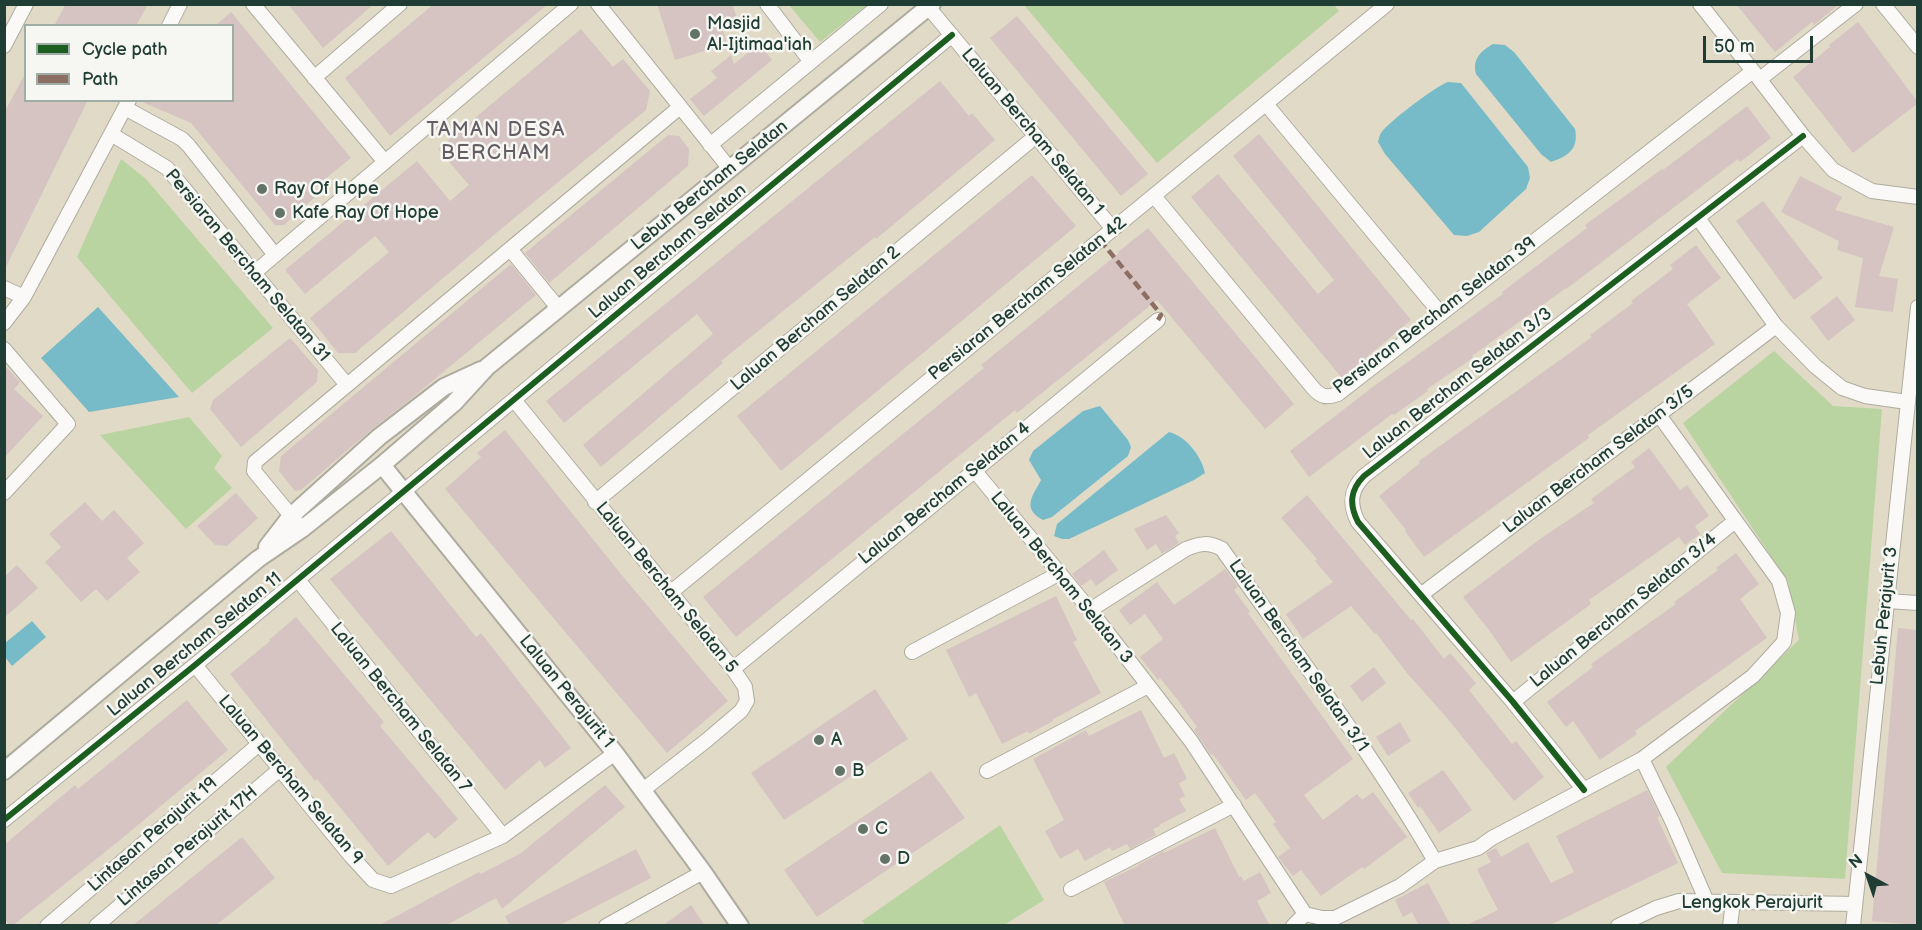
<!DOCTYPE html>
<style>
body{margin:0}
#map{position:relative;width:1922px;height:930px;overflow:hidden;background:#e1dac7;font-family:"Balsamiq Sans",sans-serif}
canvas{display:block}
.frame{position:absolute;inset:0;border:6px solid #1f3d34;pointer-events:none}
.legend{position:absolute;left:24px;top:24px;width:210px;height:78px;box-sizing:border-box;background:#f6f6f2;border:2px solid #a0aca6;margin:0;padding:8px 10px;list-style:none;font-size:18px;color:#1f3d34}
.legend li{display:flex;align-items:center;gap:12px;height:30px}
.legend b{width:30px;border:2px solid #a0aca6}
.north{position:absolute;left:1838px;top:846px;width:60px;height:60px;-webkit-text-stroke:4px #f6f6f2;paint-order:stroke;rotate:320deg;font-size:16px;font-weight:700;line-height:24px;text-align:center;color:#1f3d34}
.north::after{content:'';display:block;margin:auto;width:21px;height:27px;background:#1f3d34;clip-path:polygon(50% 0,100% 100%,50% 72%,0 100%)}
.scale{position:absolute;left:1703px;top:36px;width:110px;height:27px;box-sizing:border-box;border:3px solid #1f3d34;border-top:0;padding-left:8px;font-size:18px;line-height:21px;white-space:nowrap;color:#1f3d34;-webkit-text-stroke:4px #f6f6f2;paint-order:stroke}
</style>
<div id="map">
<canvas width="1922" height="930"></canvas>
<div class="frame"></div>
<ul class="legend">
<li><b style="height:8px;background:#1b5e20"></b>Cycle path</li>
<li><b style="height:8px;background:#8d6e63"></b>Path</li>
</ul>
<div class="north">N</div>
<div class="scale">50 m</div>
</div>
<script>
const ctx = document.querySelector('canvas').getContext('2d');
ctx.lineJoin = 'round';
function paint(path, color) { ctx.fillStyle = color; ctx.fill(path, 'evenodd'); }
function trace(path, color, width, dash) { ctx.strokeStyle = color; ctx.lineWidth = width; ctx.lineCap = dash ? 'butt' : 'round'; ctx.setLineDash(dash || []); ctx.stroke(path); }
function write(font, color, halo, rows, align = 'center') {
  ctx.font = font + ' "Balsamiq Sans",sans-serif'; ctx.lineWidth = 5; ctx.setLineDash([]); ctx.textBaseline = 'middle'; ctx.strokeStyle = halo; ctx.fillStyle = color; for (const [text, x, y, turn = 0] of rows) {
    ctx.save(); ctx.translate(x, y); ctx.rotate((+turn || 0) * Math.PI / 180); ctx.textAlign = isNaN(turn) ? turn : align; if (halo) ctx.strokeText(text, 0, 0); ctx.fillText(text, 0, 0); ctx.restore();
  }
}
paint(new Path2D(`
 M789 5H867L820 42Z
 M1334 5 1339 11 1157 163 1024 5Z
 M121 159 146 179 273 328 192 393 77 257Z
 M1774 351 1833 406 1882 409 1845 879 1722 873 1666 767 1799 640 1788 582 1683 423Z
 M189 417 222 456 214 468 232 488 186 529 100 435Z
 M1000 825 1044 900 1004 925H866L862 921Z`), '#b9d4a1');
paint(new Path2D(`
 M1493 44 1505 45 1514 52 1575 129C1579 149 1568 156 1551 162L1541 154 1476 74C1472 59 1481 51 1493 44Z
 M1448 82 1461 83 1528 167 1530 178 1526 189 1479 232 1467 236 1454 235 1385 154 1378 142C1379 139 1379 136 1381 133 1387 123 1436 86 1448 82Z
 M98 307 179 397 89 412 41 358Z
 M1100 406 1128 440 1131 447 1128 456 1052 517 1043 520C1021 508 1033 496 1041 480L1029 460 1033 451 1083 411Z
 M1169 432C1186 436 1202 457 1205 473L1194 480 1069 539H1062L1054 536 1057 524Z
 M32 621 46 637 12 666 5 657V643Z`), '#76bbc7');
paint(new Path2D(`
 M66 4H148L136 26H54Z
 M288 4H374L323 48Z
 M434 4H548L390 136 345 78Z
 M657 4H732L737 18 721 24 727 44 675 60Z
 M1736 4H1839L1814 25 1812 22 1775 52Z
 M231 12 351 158 310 191 315 197 284 225H275L191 123 138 100H232V26H215Z
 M1017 16 1148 174 1121 196 990 38Z
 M1858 22 1917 101V104L1853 153 1793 77 1830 47 1829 45Z
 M581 29 613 67 623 59 650 91 646 110 501 229 355 353H338L310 318 389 252 375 236 305 294 285 270 417 161 450 201 469 185 438 149Z
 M759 44 772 60 704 116 690 99 717 78 711 71 731 55 734 64Z
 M26 72V100H88L4 271V113Z
 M940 81 969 116 972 113 995 140 876 239 875 237 721 361 723 363 601 467 583 445 713 334 697 314 564 423 546 401Z
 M1747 106 1771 138 1740 162 1738 159 1566 289V288L1472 356 1473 358 1427 389 1428 391 1394 415 1392 414 1309 477 1290 451 1374 386 1503 294 1502 292 1587 228 1585 225 1662 169 1663 170Z
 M1259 134 1411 320 1342 378 1191 197 1218 174 1318 294 1334 280 1233 156Z
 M668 135 679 136 689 149 688 166 549 283 525 253Z
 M1032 175 1076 226 781 471 737 416Z
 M1800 176 1842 197 1835 210 1894 227 1879 276 1898 279 1893 312 1855 307 1863 258 1837 250 1839 241 1781 212Z
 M1763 201 1823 278 1794 300 1736 221Z
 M1148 228 1294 404 1265 429 1157 300 1017 413 1015 410 736 637 703 597 984 368 981 365 1119 253 1118 252Z
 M1696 245 1721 278 1687 304 1715 344 1588 435 1589 438 1424 557 1405 531 1406 530 1379 496 1420 463 1419 461 1592 337 1590 335 1633 303 1631 301 1673 269 1670 265Z
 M511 264 536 295 412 398 372 429 301 490 295 491 279 471 281 456Z
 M1837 296 1855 320 1828 341 1810 317Z
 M290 338 318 370 317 382 241 447 210 409 213 400Z
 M4 365 20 382 14 389 43 416 4 458Z
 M505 430 625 579 728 701 667 753 445 489 481 457 477 453Z
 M1649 448 1680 490 1687 485 1709 516 1695 526 1700 534 1685 545 1679 537 1589 600 1591 604 1511 662 1492 634 1463 597 1540 539 1594 503 1591 499 1635 467 1631 462Z
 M236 493 258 518 227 546 215 545 197 526Z
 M1307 495 1411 620 1413 619 1444 659 1450 653 1476 683 1469 690 1512 744 1516 741 1544 777 1514 801 1447 718 1407 673 1376 633 1375 634 1351 606 1303 639 1286 614 1333 582 1315 561 1317 559 1281 518Z
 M85 502 102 521 114 510 144 543 127 558 140 572 107 601 96 589 81 602 45 562 61 547 49 534Z
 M1166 515 1179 533 1175 536 1179 543 1162 554 1156 544 1147 550 1134 529Z
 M391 531 476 637 481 633 571 748 545 768 540 760 505 790 330 579Z
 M1104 550 1118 570 1096 586 1091 579 1081 586 1072 574Z
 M1736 553 1759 584 1740 599 1767 638 1635 731 1637 734 1600 760 1573 721 1566 727 1547 702 1593 667 1591 664 1676 604 1674 602 1718 570 1716 568Z
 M17 565 38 588 4 618V577Z
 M1225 569 1238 587 1234 590 1250 612 1248 613 1353 759 1304 795 1323 820 1357 794 1362 800 1373 792 1407 837 1364 869 1362 867 1321 896 1301 870 1293 876 1278 857 1290 848 1273 824 1276 822 1255 793 1246 800 1213 754 1211 755 1194 730 1197 727 1177 699 1160 678 1158 680 1140 657 1163 639 1145 614 1130 625 1119 610 1157 582 1174 605Z
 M1056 596 1077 640 1073 642 1101 693 1052 720 1053 721 1029 734 1028 731 1002 744 976 693 969 697 946 650Z
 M296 617 384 722 380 726 458 819 435 839 428 832 388 866 317 779 315 781 230 674 270 641 269 640Z
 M1898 628 1917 630V925L1872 921Z
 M1374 667 1386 683 1362 702 1350 686Z
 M875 689 908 739 784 820 751 773Z
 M187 700 228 750 120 840 12 926H10L4 919V845L75 785 78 789Z
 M1141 710 1164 758 1174 753 1187 779 1179 783 1185 796 1179 799 1186 811 1159 825 1160 826 1153 829 1156 835 1130 849 1127 844 1112 851 1110 847 1085 861 1078 849 1060 859 1045 831 1064 820 1033 759 1086 730 1089 736Z
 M1400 722 1411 741 1388 756 1376 737Z
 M1443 770 1472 810 1439 833 1420 806 1418 808 1408 793Z
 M931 771 965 818 817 917 784 870Z
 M605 785 625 807 502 909 496 898 445 926H378L479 872 481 874 521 853Z
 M1647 790 1660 816 1657 817 1678 863 1548 926H1465L1498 910 1477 869 1491 862 1486 853 1496 848 1501 857 1528 842 1551 883 1574 872 1556 836Z
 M1215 828 1239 877 1241 876 1244 881 1260 872 1271 893 1257 901 1270 926H1125L1104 882 1138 866V865L1164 851V853Z
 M242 837 275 878 215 926H132Z
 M636 849 651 878 558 926H510L505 916Z
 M1428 883 1451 926H1419L1412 912 1403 917 1395 900Z
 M691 905 705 926H662Z`), '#d5c4c2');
const minor = new Path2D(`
 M253 4 385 162
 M598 4 730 169
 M767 4 811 62
 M1700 4 1753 71 1803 136 1833 170 1872 191 1918 197
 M1883 4 1918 47
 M929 8 1113 229
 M169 26 180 4
 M4 46 26 4
 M314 78 400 4
 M1760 79 1856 4
 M1266 104 1441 314
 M125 108 182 139 189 146 275 255
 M111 134 167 168 347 385
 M710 145 881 4
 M1154 196 1313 388C1321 397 1326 398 1338 394L1753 71
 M1698 218 1776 326 1815 366 1842 388 1865 396 1907 402
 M510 249 559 309
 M254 273 571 4
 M4 288 24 297
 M4 323 24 297 129 100
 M4 349 68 424 4 493
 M514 400 733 669 745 687 747 701 741 711 707 740 643 790
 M974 470 1090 610 1191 741 1305 914
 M595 502 1036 136
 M297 523 254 471 255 462 680 107
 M298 580 503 836
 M670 593 1387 4
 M1422 594 1776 326
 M1887 601 1918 603
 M1090 610 1186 549C1200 543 1209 542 1222 549 1295 652 1372 752 1435 861
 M912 652 1060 573
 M195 665 350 855 373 880 391 886 503 836 615 753
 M733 669 1158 320
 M1513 702 1735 521
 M1642 759 1672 821 1707 902
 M987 771 1148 686
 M1584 790 1513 702 1358 522C1349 504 1350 490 1364 476L1803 136
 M4 820 195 665 952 35
 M1071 889 1234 805
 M47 926 259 744
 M96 926 280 769
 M606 926 703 872
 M1293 926 1305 914 1322 918H1335L1400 886 1435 861 1478 848 1492 838 1642 759 1753 676 1784 642 1788 613 1779 581 1659 415
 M1618 926 1656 908 1679 901 1855 904
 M1730 926 1733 902
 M1853 926 1918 307`);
const tertiary = new Path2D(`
 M382 465 615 753 703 872 740 926
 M267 547 291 516 379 437 444 387 481 370
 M4 771 258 559 302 529 382 465 454 403 487 367 932 4`);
trace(minor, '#aeac9f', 16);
trace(tertiary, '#aeac9f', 20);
trace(minor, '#faf9f7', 14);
trace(tertiary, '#faf9f7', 16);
trace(new Path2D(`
 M1100 240 1159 312 1161 315 1158 320`), '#8d6e63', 4.5, [9, 4.5]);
trace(new Path2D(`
 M1584 790 1513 702 1358 522C1349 504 1350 490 1364 476L1803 136
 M4 820 195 665 952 35`), '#1b5e20', 6);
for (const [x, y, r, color] of [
 [695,34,6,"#637467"],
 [262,189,6,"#637467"],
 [280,213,6,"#637467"],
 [819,740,6,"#637467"],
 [840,771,6,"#637467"],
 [863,829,6,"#637467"],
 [885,859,6,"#637467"]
]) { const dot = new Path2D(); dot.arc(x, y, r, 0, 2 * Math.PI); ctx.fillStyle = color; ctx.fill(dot); trace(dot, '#f6f6f2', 2); }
write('18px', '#1f3d34', '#f6f6f2', [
 ["Masjid",707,24],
 ["Al-Ijtimaa'iah",707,45],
 ["Ray Of Hope",274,189],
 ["Kafe Ray Of Hope",292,213],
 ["A",831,740],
 ["B",852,771],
 ["C",875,829],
 ["D",897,859]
], 'left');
write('18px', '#1f3d34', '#f6f6f2', [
 ["Laluan Bercham Selatan 1",1032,132,50],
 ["Lebuh Bercham Selatan",710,186,-39],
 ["Laluan Bercham Selatan",668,252,-40],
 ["Persiaran Bercham Selatan 31",247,266,50],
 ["Persiaran Bercham Selatan 42",1028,299,-39],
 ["Persiaran Bercham Selatan 39",1435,316,-37],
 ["Laluan Bercham Selatan 2",816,319,-40],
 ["Laluan Bercham Selatan 3/3",1458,384,-38],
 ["Laluan Bercham Selatan 3/5",1599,460,-37],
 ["Laluan Bercham Selatan 4",945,494,-39],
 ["Laluan Bercham Selatan 3",1061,578,51],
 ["Laluan Bercham Selatan 5",666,588,51],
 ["Laluan Bercham Selatan 3/4",1624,611,-39],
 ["Lebuh Perajurit 3",1885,616,-84],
 ["Laluan Bercham Selatan 11",195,645,-39],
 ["Laluan Bercham Selatan 3/1",1298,656,55],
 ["Laluan Perajurit 1",566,692,51],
 ["Laluan Bercham Selatan 7",400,708,51],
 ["Laluan Bercham Selatan 9",290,780,50],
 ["Lintasan Perajurit 19",153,835,-41],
 ["Lintasan Perajurit 17H",188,847,-40],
 ["Lengkok Perajurit",1752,903]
]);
ctx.letterSpacing = '1.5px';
write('20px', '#645d64', '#f6f6f2', [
 ["TAMAN DESA",496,131],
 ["BERCHAM",496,154]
]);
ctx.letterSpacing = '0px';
</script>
